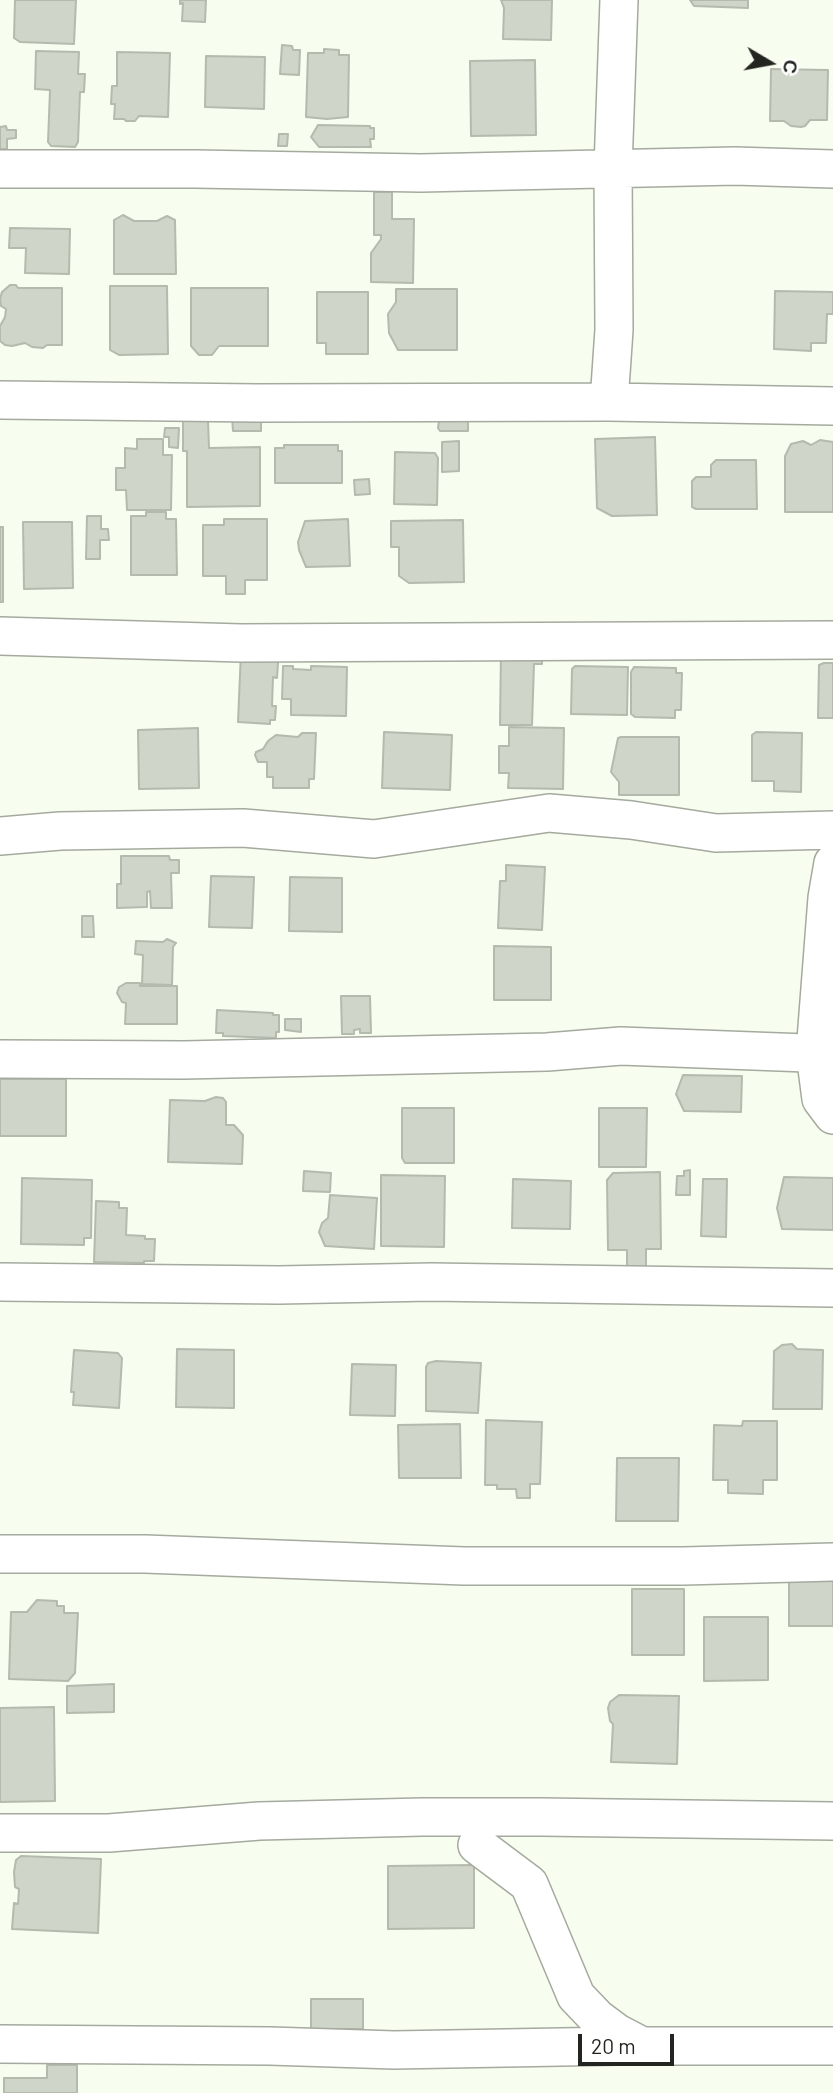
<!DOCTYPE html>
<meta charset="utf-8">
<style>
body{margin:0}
#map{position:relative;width:833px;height:2093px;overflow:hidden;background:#f7fef0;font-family:Barlow,sans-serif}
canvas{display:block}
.north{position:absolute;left:735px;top:28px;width:70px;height:70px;-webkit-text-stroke:5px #fff;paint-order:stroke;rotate:100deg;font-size:19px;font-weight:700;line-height:28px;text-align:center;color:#232520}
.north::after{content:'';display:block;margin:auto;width:24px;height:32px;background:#232520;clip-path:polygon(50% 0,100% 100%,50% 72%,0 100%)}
.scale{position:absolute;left:578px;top:2034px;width:96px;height:32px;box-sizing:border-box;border:4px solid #232520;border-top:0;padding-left:9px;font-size:21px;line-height:24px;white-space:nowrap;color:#232520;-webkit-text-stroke:5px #fff;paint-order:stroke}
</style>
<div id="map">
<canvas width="833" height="2093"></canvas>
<div class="north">С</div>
<div class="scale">20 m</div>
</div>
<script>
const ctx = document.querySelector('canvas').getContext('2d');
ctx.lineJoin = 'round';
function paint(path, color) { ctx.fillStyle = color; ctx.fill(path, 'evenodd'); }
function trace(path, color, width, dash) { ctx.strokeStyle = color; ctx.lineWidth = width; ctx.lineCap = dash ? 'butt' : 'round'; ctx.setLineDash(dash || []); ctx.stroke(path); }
const building = new Path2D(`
 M15 0H76L74 44 20 42 14 38Z
 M180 0H206L205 22 182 21 183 3 180 4Z
 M501 0H552L551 40 503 39 504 8Z
 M690 0H748V8L694 6Z
 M282 45 292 46 293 50H300L299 75 280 74Z
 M324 49 339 50V55H349L348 117 327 119 306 117 308 53H324Z
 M36 51 79 52 78 74H85L84 92H80L78 142 75 147 51 146 48 142 50 90 35 89Z
 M117 52 170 53 168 117 139 116 135 121H126L124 119H114L115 104H111L112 86H117Z
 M206 56 265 57 264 109 205 107Z
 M535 60 536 135 471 136 470 61Z
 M771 69 828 70 827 120H810L805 126 801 127 791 126 784 121H770Z
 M318 125 370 126V128H374V139H370L371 147H319L311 137Z
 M6 126 7 130H16V138L7 139V149H0V127Z
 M279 134H288L287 146H278Z
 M374 192H392V219H414L413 283 371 282V253L381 239V235H374Z
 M123 215 134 221H157L167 216 175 220 176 274H114V220Z
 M10 228 70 229 69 274 25 273 26 248H9Z
 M10 285H16L18 288H62V345H47L43 348 32 347 25 343 12 346 5 345 0 341V326L5 317 6 309 1 306 0 299 2 292Z
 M110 286H167L168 354 119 355 110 350Z
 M191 288H268V346H219L212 355H199L191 346Z
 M396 289H457V350H398L389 333 388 314 396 302Z
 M775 291 833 292V314H827L826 343H811V351L774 349Z
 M317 292H368V354H326V343H317Z
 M232 417H261V431H233Z
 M468 418V431H440L438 428 439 421Z
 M208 420 209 448 260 447V506L187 507V451H183V421Z
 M165 428H179L178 448 169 447V437H164Z
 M655 437 657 515 612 516 597 508 595 439Z
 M137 439H163V455H172L171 510H127L126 490H116V468H125V448L137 449Z
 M820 440 833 442V512H785V456L791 444 803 441 811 445Z
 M459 441V471L442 472V442Z
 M284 445H338V451H342V483H275V448H284Z
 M395 452 435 453 438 458 437 505 394 504Z
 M716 460H756L757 509H696L692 507V481L696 477H711V465Z
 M369 479 370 494 355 495 354 480Z
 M146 512H166V519H176L177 575H131V516H146Z
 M87 516H101V529H108L109 540H100V559H86Z
 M224 519H267V580H245V594H226V576H203V525H224Z
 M348 519 350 566 306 567 299 550 298 542 305 521Z
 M463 520 464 582 409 583 399 576V547H391V521Z
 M23 522H72L73 588 24 589Z
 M0 527H3V602H0Z
 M279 649 277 678 273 677 272 706H276L275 720H270V724L238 722 241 651Z
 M501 650 542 651V664H534L532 725H500Z
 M824 663H833V718H818L819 665Z
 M283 666H293V669L311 670V666L347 667 346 716 291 715V699H282Z
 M575 666 628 667 627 715 571 714 572 669Z
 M634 667 676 668V673H682L681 710H675V718L635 717 631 714V672Z
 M509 727 564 728 563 789 508 788 509 773H499V746H509Z
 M198 728 199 788 139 789 138 730Z
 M384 732 452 735 450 790 382 788Z
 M756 732 802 733 801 792 774 791V781H752V735Z
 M302 733H316L314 779H309V788H273V777H267V762H258L255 755 256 752 263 749 268 741 276 735 298 737Z
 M621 737H679V795H619V782L611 772 618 738Z
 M121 856H169L170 860H179V873H171L172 908H151L150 891 147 892V907L117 908V884H121Z
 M506 865 545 867 542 930 498 928 500 881H506Z
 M211 876 254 877 252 928 209 927Z
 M290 877 342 878V932L289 931Z
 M82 916H93L94 937H82Z
 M167 939 176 943 173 947 172 985 142 984 143 955 135 954 136 941 163 942Z
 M494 946 551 947V1000H494Z
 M126 983H140V986H177V1024H125L126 1003 122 1002 117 993 119 987Z
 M341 996H370L371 1033H360V1029L354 1030V1034H342Z
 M217 1010 273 1013V1015H279V1032H276V1038L223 1036V1033H216Z
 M285 1019H301V1032L285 1030Z
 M683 1075 742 1076 741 1112 684 1111 676 1094Z
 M0 1079H66V1136H0Z
 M216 1097 223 1098 226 1102V1125H234L243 1135 242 1164 168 1162 170 1100 205 1101Z
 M402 1108H454V1163H405L402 1158Z
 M599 1108H647L646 1167H599Z
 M690 1170V1195H676L677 1176H684V1171Z
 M304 1171 331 1173 330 1192 303 1191Z
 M660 1172 661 1249H646V1267H627V1250H608L607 1180 613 1173Z
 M381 1175 445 1176 444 1247 381 1246Z
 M784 1177 833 1178V1230L782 1229 777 1208Z
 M22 1178 92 1180 91 1238H84V1245L21 1244Z
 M513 1179 571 1181 570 1229 512 1228Z
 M703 1179H727L726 1237 701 1236Z
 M330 1195 377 1198 374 1249 325 1246 319 1232 322 1223 328 1218Z
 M96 1201 119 1202V1208H127L126 1235 145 1236V1239H155L154 1261H144V1263L94 1262Z
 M792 1344 797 1349 823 1350 822 1409H773L774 1351 782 1345Z
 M177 1349 234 1350V1408L176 1407Z
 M74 1350 118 1353 122 1358 119 1408 73 1405 74 1392H71Z
 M436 1361 481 1363 478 1413 426 1411V1367L428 1363Z
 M352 1364 396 1365 395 1416 350 1415Z
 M486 1420 542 1422 540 1484H530V1498H517L516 1489H497V1485H485Z
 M743 1421H777V1480H763V1494L728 1493V1480H713L714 1425 742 1426Z
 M460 1424 461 1478H399L398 1425Z
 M617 1458H679L678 1521H616Z
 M833 1576V1626H789V1577Z
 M632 1589H684V1655H632Z
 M37 1600 57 1601V1606H64V1613H78L75 1673 68 1681 9 1679 11 1612H27Z
 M704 1617H768V1680L704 1681Z
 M114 1684V1712L67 1713V1686Z
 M619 1695 679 1696 677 1764 611 1762 613 1724 610 1721 608 1708 610 1702Z
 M54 1707 55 1801 0 1802V1708Z
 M21 1856 101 1859 98 1933 12 1929 14 1903 18 1904 19 1889 15 1887 14 1872 16 1860Z
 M474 1865V1928L388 1929V1866Z
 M311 1999H363V2029H311Z
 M47 2065H77V2093H4V2078H47Z`);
paint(building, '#cfd5c8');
trace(building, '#b4baad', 2);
const street = new Path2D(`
 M0 169H195L421 173 735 166 833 169
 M0 400 257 403 609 402 833 406
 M609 402 614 330 613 168 619 0
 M0 636 241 643 833 640
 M0 836 60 831 243 828 374 839 549 813 631 820 716 833 833 830
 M833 863 827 898 815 1053 821 1099 833 1115
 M0 1059 184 1060 547 1052 621 1046 833 1054
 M0 1282 279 1285 431 1282 833 1288
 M0 1554H145L464 1566H684L833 1562
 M0 1833H109L259 1821 422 1817H541L833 1821
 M477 1845 529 1884 576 1996 597 2018 617 2033 642 2046
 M0 2044 270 2046 394 2050 617 2046H833`);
trace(street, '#a4aa9e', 40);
trace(street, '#fff', 37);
</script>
